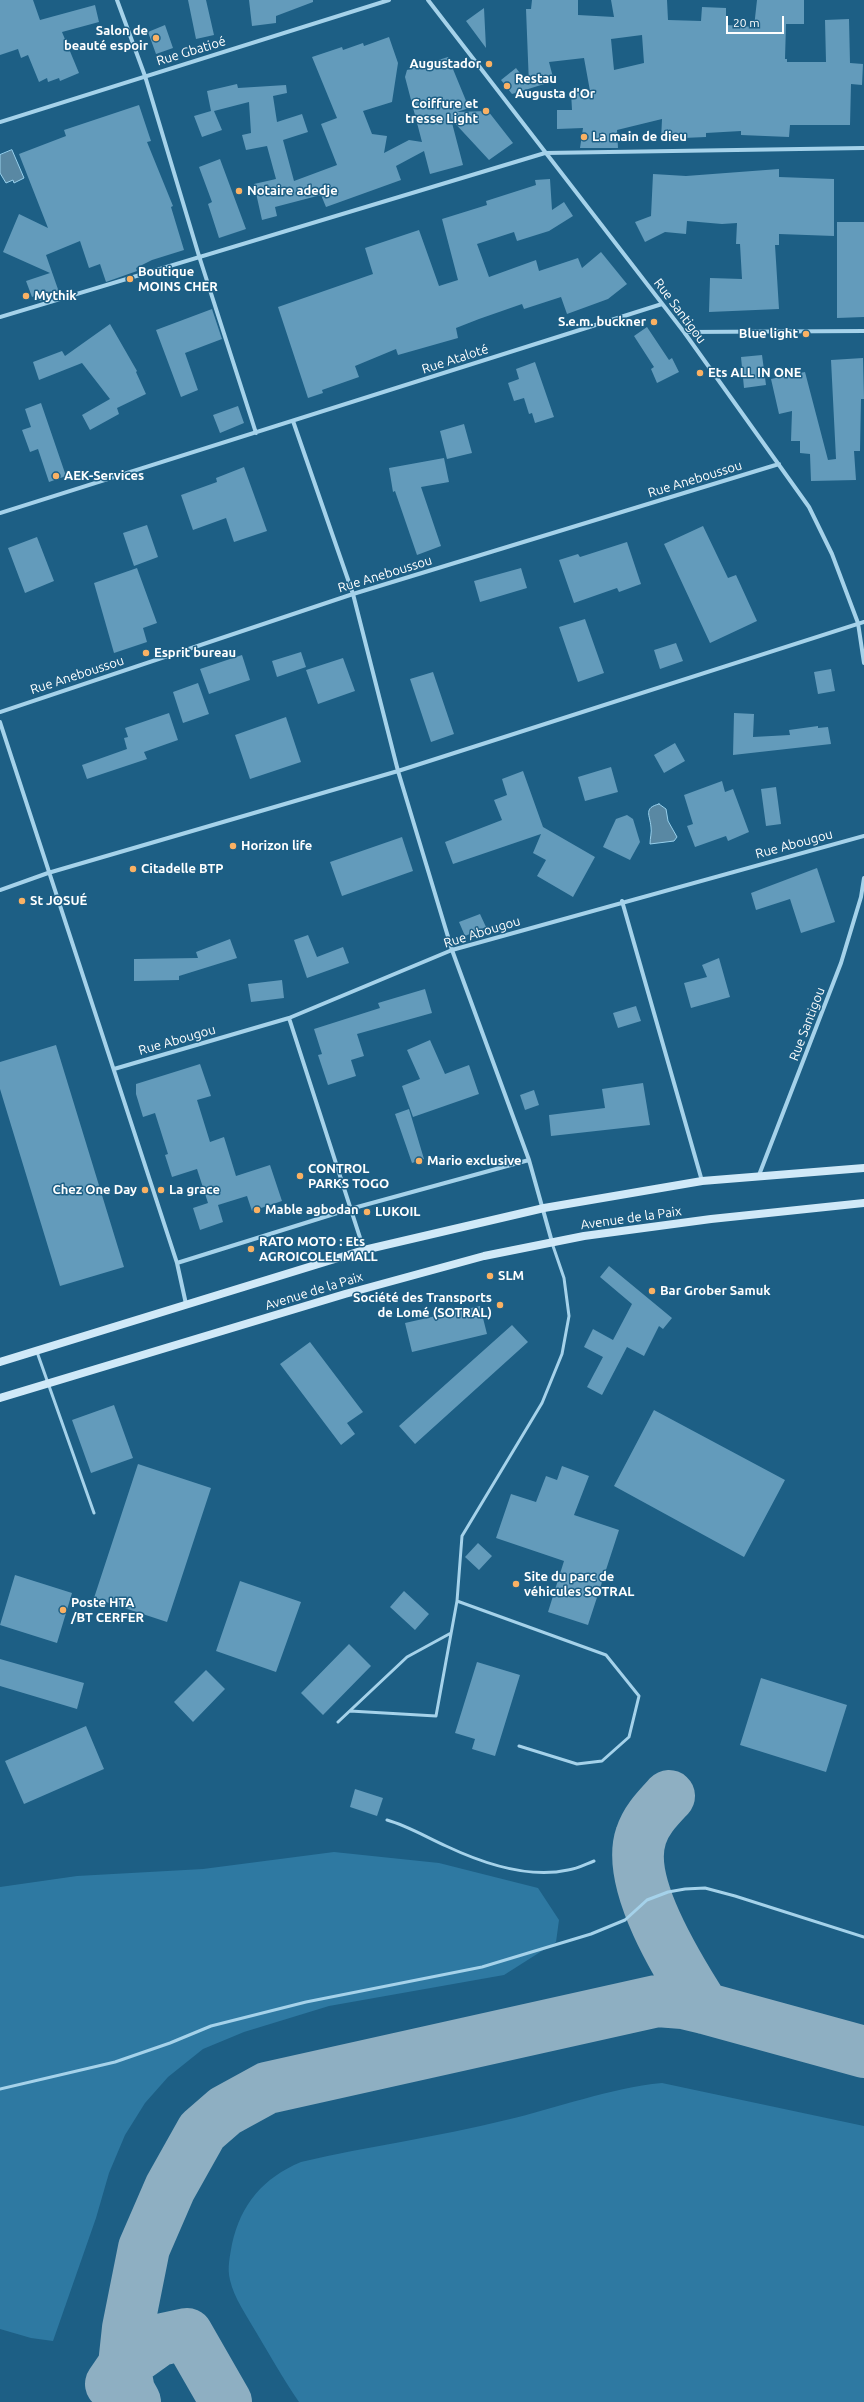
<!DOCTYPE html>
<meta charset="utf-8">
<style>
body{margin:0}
#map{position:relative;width:864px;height:2402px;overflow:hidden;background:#1d5f85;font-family:Ubuntu,sans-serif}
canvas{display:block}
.scale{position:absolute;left:726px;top:16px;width:58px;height:18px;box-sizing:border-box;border:2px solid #fff;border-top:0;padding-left:5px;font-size:12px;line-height:14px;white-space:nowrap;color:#fff;-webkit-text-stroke:3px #1d5f85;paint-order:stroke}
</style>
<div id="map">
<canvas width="864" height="2402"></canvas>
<div class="scale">20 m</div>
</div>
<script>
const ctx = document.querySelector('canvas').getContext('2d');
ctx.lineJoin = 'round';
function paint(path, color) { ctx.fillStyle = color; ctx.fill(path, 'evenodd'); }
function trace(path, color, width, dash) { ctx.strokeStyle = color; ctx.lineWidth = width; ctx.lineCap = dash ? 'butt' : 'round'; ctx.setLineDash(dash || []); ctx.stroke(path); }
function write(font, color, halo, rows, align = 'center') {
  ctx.font = font + ' Ubuntu,sans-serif'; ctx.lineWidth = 3; ctx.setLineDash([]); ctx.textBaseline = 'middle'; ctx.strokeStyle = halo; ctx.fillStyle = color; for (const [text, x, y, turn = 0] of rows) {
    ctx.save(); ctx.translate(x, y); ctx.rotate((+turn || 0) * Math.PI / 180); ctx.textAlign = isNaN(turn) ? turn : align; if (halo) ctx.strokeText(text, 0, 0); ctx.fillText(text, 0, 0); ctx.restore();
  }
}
paint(new Path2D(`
 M334 1852 439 1863 538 1888 559 1920 556 1942 504 1975 329 2006 244 2032 203 2049 168 2077 145 2103 125 2135 109 2173 96 2218 53 2341 31 2338 0 2329V1887L77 1876 203 1869Z
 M662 2083 864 2126V2402H299C283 2379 270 2355 256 2332 247 2316 234 2298 230 2280 227 2268 230 2256 232 2244 241 2204 263 2178 301 2162 369 2146 438 2137 506 2120 558 2108 609 2088 662 2083Z`), '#2e79a2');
const water = new Path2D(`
 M12 150 24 178 14 183 13 180 6 183 0 173V155Z
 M659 804 666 809 668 821 677 837 674 841 650 844C650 838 652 832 651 827 650 815 643 808 659 804Z`);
paint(water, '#5988a3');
trace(water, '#98d0ec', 1);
trace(new Path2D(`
 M669 1796C657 1809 646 1820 641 1836 625 1883 679 1969 704 2008
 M111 2384 124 2365 159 2340 187 2334 226 2402
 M135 2402 129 2391 124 2365 128 2328 144 2248 170 2188 202 2131 225 2111 267 2088 657 2001 683 2003 704 2008 864 2052`), '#8eafc2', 52);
paint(new Path2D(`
 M0 0H33L40 20 95 5 99 22 62 32 79 73 60 81 59 78 48 82 47 78 39 82 28 55 21 58 18 49 0 55Z
 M188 0H206L214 35 196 39Z
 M249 0H313V2L276 16V23L252 26Z
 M532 0H578V15L614 17 611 0H667L668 20 701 21 702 7 726 8V25L754 27 757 0H804V24H786L785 59H787V62H826L825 20 849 19 850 63 863 64 862 85 851 84 850 125H790L789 137 741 135V131L706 133V137L683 138V141L661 140 662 119 617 130 618 148H580L583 128 557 129V110H572L571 92 590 91 584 58 549 62 554 81 512 94 501 80 516 68 529 85 526 9H531ZM642 35 644 63 614 70 611 39Z
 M484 8 486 48 466 21Z
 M165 25 173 48 156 54 148 32Z
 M389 37 398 63 392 102 363 111 372 134 387 136 384 153 409 140 422 142 405 77 407 70 448 57 469 108 457 112 488 111 513 143 489 160 451 119 463 165 430 174 424 151 396 166 401 180 326 207 321 195 275 207 277 216 262 220 254 184 276 179 267 146 246 150 242 135 251 133 249 102 214 111 222 130 202 137 194 116 211 111 207 91 237 84 238 88 286 85 287 93 273 96 277 122 302 114 308 132 283 140 294 181 337 165 321 124 337 118 312 57 342 47 343 50 363 43 364 46Z
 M139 105 151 141 147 142 173 206 171 207 184 250 152 260 136 268 137 271 106 282 100 264 89 268 80 241 46 255 60 295 40 301 37 295 32 297 26 281 50 273 3 252 19 214 48 228 19 154 66 136 64 130Z
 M220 159 246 229 219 238 208 204 212 202 199 167Z
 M779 169V177L834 179V236L779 234V245H775L779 309 709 312 710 278 742 279 740 244H736L737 223 722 224 687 221 686 234 665 232 645 242 635 222 651 216 653 174 686 176Z
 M550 179 552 210 564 202 573 216 549 231 517 241 514 232 477 244 489 277 536 260 539 271 578 258 582 268 601 252 627 284 608 299 567 314 561 297 524 309 522 304 479 319 456 328 458 338 398 355 396 349 355 366 359 377 322 390 323 393 308 398 278 307 373 274 365 248 419 230 439 286 458 280 442 219 487 205 486 201 536 185 535 180Z
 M837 222H864V317L837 318Z
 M212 309 222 339 185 353 198 390 181 397 156 330Z
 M110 324 137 371 136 372 146 394 117 408 119 414 90 430 82 415 110 399 82 363 39 380 33 362 62 351 65 356Z
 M647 327 669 360 672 358 679 372 657 383 651 369 654 367 634 336Z
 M762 355 766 385 744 388 741 357Z
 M863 358 864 399H861L860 451H854L856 480 811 481 810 454 800 453V441H791L792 411 779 414 771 379 805 372 828 460 836 459 831 360Z
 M535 362 554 417 535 423 532 413 529 414 524 398 514 401 508 383 519 379 516 369Z
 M41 403 66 476 49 482 38 449 30 452 22 430 31 427 25 409Z
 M238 406 244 423 220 433 213 415Z
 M464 424 472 453 447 459 440 431Z
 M444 458 449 482 421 487 441 546 417 555 395 491 393 492 389 468Z
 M244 467 267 531 234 542 226 518 193 530 181 495 217 482 216 478Z
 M147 525 158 557 134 566 123 533Z
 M703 526 728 578 736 575 757 621 710 643 664 544Z
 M37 537 54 581 25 593 8 548Z
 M627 542 641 584 619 592 617 588 574 603 559 560 578 554 580 557Z
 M137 568 157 623 143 628 147 642 114 653 94 583Z
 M521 568 527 588 480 602 474 581Z
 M585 619 604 673 578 682 559 627Z
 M676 643 683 661 660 669 654 650Z
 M301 652 306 667 277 677 272 661Z
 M242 655 250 680 209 694 200 669Z
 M343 658 355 691 318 704 306 670Z
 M831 669 835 691 818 694 814 672Z
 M433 672 454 734 431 742 410 679Z
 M198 683 209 714 183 723 173 692Z
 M169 713 178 740 144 752 147 759 87 779 82 765 127 749 124 738 128 737 125 728Z
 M734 713 754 714 753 737 790 735 789 730 818 726V728L828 727 831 744 733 755Z
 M286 717 301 762 250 779 235 735Z
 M675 743 685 761 664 773 654 755Z
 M611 767 618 792 585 801 578 777Z
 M523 771 543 827 595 857 573 897 537 876 546 860 533 853 541 834 453 864 445 842 502 820 494 800 507 795 502 779Z
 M722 781 725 792 733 789 749 832 728 841 726 836 695 847 687 826 693 824 684 795Z
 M776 787 781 824 766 826 761 789Z
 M627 815 633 819 640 842 630 860 603 847 616 819Z
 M402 837 413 871 342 896 330 862Z
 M817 868 835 922 801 933 790 899 756 910 751 893Z
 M480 914 486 927 465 936 459 922Z
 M308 935 317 957 343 947 349 963 307 978 294 940Z
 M230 939 237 958 179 976V980L134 981V959L198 958 196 952Z
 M719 958 730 997 691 1008 684 983 707 977 702 965Z
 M282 980 284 998 251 1002 248 984Z
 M425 989 432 1013 357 1034 364 1056 351 1060 356 1076 328 1085 318 1055 322 1054 314 1029 380 1008 378 1003Z
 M636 1006 641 1021 618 1028 613 1013Z
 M430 1040 445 1074 469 1065 479 1094 413 1117 402 1086 420 1079 407 1050Z
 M56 1045 124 1267 60 1286 0 1089V1062Z
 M200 1064 211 1096 197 1100 210 1142 224 1137 236 1176 270 1165 282 1201 252 1211 247 1196 218 1205 223 1222 200 1230 193 1208 208 1203 197 1169 172 1177 165 1155 168 1154 155 1113 143 1117 136 1094V1084Z
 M643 1083 650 1125 551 1136 549 1115 605 1108 602 1089Z
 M534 1090 539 1105 525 1110 520 1095Z
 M409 1109 424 1159 412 1163 395 1114Z
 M609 1266 672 1318 663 1329 659 1326 644 1356 627 1347 602 1395 587 1387 603 1357 584 1347 593 1329 613 1340 632 1304 600 1277Z
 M480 1306 487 1334 412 1352 405 1323Z
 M512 1325 528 1342 415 1444 399 1426Z
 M310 1342 363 1412 347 1423 355 1434 341 1445 280 1364Z
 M114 1405 133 1458 91 1473 72 1420Z
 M654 1410 785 1480 744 1557 614 1486Z
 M138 1464 211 1488 167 1622 94 1598Z
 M562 1466 589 1476 574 1515 619 1530 588 1625 548 1612 564 1561 496 1538 511 1494 536 1502 546 1476 557 1480Z
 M478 1543 492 1556 479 1570 465 1557Z
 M15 1575 72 1593 57 1643 0 1625Z
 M240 1581 301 1602 276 1672 216 1651Z
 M404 1591 429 1614 415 1630 390 1607Z
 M349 1644 371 1666 323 1715 301 1693Z
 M0 1659 84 1683 77 1709 0 1686Z
 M477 1662 520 1675 495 1756 472 1749 475 1739 455 1733Z
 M206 1670 225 1689 193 1722 174 1702Z
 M761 1678 847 1705 826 1772 740 1745Z
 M86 1726 104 1769 24 1804 5 1761Z
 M355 1789 383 1798 377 1816 350 1807Z`), '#639bbb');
trace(new Path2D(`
 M37 1352 94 1513
 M457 1601 606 1655 639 1696 629 1737 602 1761 577 1764 519 1746
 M350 1711 436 1716 457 1601 462 1536 542 1403 562 1354 569 1316 564 1278 552 1243
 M338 1722 407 1657 451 1633
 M387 1820C408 1826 426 1837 446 1846 482 1863 528 1879 568 1870 577 1869 586 1864 594 1861
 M0 2089 115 2062 170 2043 211 2026 306 2002 482 1967 591 1934 625 1920 647 1900 668 1892 685 1889 705 1888 735 1896 864 1937`), '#a5d2ea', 3);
trace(new Path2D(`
 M117 0 145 76 199 256 256 433
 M428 0 684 332 809 507 832 554 858 623 864 663
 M0 122 389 0
 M0 317 545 153 864 148
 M684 332 864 331
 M293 421 353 594 398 771 452 950 529 1160 552 1242
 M0 513 662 304
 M0 712 353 594 779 464
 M0 722 177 1263 186 1304
 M0 890 48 873 398 771 864 622
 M622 901 702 1181
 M289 1018 364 1250
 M114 1069 289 1018 452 950 864 836
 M759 1175 841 963 861 897 864 878
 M177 1263 350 1209 529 1160`), '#a5d2ea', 4);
trace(new Path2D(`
 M0 1362 364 1250 544 1208 702 1181 864 1168
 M0 1398 345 1294 484 1256 584 1236 711 1219 864 1203`), '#d0e9f8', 8);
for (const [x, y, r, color] of [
 [156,38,4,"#fab163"],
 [489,64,4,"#fab163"],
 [507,86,4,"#fab163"],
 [486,111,4,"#fab163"],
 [584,137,4,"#fab163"],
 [239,191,4,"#fab163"],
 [130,279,4,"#fab163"],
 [26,296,4,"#fab163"],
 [654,322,4,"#fab163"],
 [806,334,4,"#fab163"],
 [700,373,4,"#fab163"],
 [56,476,4,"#fab163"],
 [146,653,4,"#fab163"],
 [233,846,4,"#fab163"],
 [133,869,4,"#fab163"],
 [22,901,4,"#fab163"],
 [419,1161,4,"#fab163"],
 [300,1176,4,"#fab163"],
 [145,1190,4,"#fab163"],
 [161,1190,4,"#fab163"],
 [257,1210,4,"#fab163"],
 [367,1212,4,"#fab163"],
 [251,1249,4,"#fab163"],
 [490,1276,4,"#fab163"],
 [652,1291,4,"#fab163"],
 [500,1305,4,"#fab163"],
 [516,1584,4,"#fab163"],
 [63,1610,4,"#fab163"]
]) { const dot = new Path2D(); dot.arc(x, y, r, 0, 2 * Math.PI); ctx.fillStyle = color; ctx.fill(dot); trace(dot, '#1d5f85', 1.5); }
write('bold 13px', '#fff', '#1d5f85', [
 ["Salon de",148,31,"right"],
 ["beauté espoir",148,46,"right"],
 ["Augustador",481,64,"right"],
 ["Restau",515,79],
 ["Augusta d'Or",515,94],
 ["Coiffure et",478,104,"right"],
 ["tresse Light",478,119,"right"],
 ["La main de dieu",592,137],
 ["Notaire adedje",247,191],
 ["Boutique",138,272],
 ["MOINS CHER",138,287],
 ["Mythik",34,296],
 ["S.e.m. buckner",646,322,"right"],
 ["Blue light",798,334,"right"],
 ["Ets ALL IN ONE",708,373],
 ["AEK-Services",64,476],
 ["Esprit bureau",154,653],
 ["Horizon life",241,846],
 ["Citadelle BTP",141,869],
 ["St JOSUÉ",30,901],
 ["Mario exclusive",427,1161],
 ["CONTROL",308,1169],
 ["PARKS TOGO",308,1184],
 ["Chez One Day",137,1190,"right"],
 ["La grace",169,1190],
 ["Mable agbodan",265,1210],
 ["LUKOIL",375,1212],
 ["RATO MOTO : Ets",259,1242],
 ["AGROICOLEL MALL",259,1257],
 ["SLM",498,1276],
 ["Bar Grober Samuk",660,1291],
 ["Société des Transports",492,1298,"right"],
 ["de Lomé (SOTRAL)",492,1313,"right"],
 ["Site du parc de",524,1577],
 ["véhicules SOTRAL",524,1592],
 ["Poste HTA",71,1603],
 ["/BT CERFER",71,1618]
], 'left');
write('13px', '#fff', '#1d5f85', [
 ["Rue Gbatioé",191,51,-17],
 ["Rue Santigou",680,311,53],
 ["Rue Ataloté",455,359,-18],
 ["Rue Aneboussou",695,479,-17],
 ["Rue Aneboussou",385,574,-17],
 ["Rue Aneboussou",77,675,-18],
 ["Rue Abougou",794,844,-15],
 ["Rue Abougou",482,932,-17],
 ["Rue Santigou",807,1024,-69],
 ["Rue Abougou",177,1040,-16],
 ["Avenue de la Paix",631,1218,-8],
 ["Avenue de la Paix",314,1291,-17]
]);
</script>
